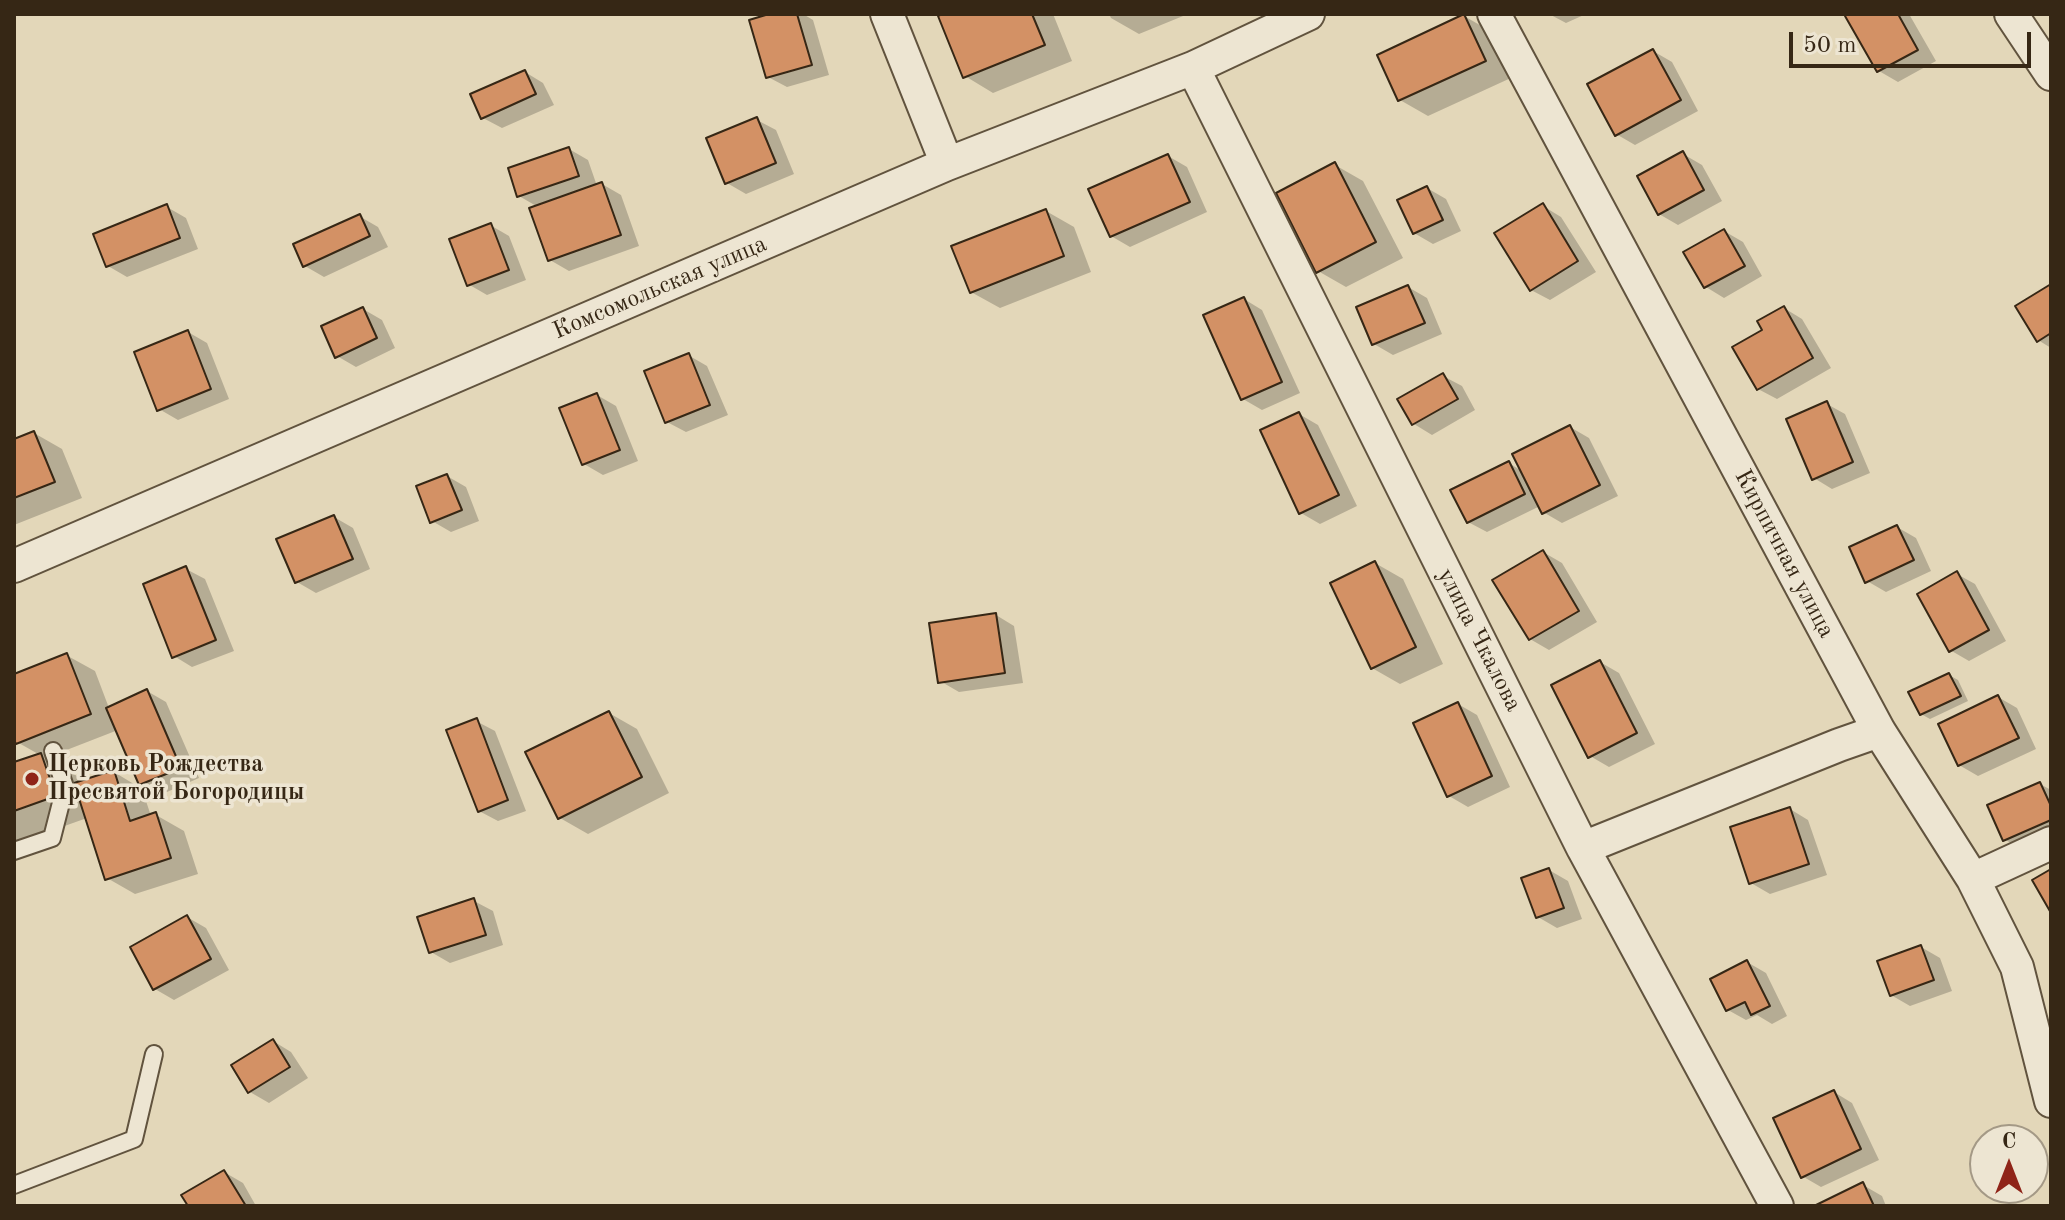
<!DOCTYPE html>
<meta charset="utf-8">
<style>
body{margin:0}
#map{position:relative;width:2065px;height:1220px;overflow:hidden;background:#e3d7b9;font-family:"Old Standard TT",serif}
canvas{display:block}
.frame{position:absolute;inset:0;border:16px solid #362715;pointer-events:none}
.north{position:absolute;left:1969px;top:1124px;width:80px;height:80px;box-sizing:border-box;background:#ede5d2;border:2px solid #a49986;border-radius:50%;rotate:0deg;font-size:22px;font-weight:700;line-height:32px;text-align:center;color:#362715}
.north::after{content:'';display:block;margin:auto;width:28px;height:36px;background:#8f2418;clip-path:polygon(50% 0,100% 100%,50% 72%,0 100%)}
.scale{position:absolute;left:1789px;top:32px;width:242px;height:36px;box-sizing:border-box;border:4px solid #362715;border-top:0;padding-left:10px;font-size:24px;line-height:28px;white-space:nowrap;color:#362715;-webkit-text-stroke:6px #ede5d2;paint-order:stroke}
</style>
<div id="map">
<canvas width="2065" height="1220"></canvas>
<div class="frame"></div>
<div class="north">С</div>
<div class="scale">50 m</div>
</div>
<script>
const ctx = document.querySelector('canvas').getContext('2d');
ctx.lineJoin = 'round';
function paint(path, color) { ctx.fillStyle = color; ctx.fill(path, 'evenodd'); }
function trace(path, color, width, dash) { ctx.strokeStyle = color; ctx.lineWidth = width; ctx.lineCap = dash ? 'butt' : 'round'; ctx.setLineDash(dash || []); ctx.stroke(path); }
function write(font, color, halo, rows, align = 'center') {
  ctx.font = font + ' "Old Standard TT",serif'; ctx.lineWidth = 7; ctx.setLineDash([]); ctx.textBaseline = 'middle'; ctx.strokeStyle = halo; ctx.fillStyle = color; for (const [text, x, y, turn = 0] of rows) {
    ctx.save(); ctx.translate(x, y); ctx.rotate((+turn || 0) * Math.PI / 180); ctx.textAlign = isNaN(turn) ? turn : align; if (halo) ctx.strokeText(text, 0, 0); ctx.fillText(text, 0, 0); ctx.restore();
  }
}
paint(new Path2D(`
 M776 14H803L813 20 829 75 787 87 768 77Z
 M948 14H1053L1072 61 993 93 965 76Z
 M1109 14H1188L1139 34 1111 18Z
 M1549 14H1586L1566 23Z
 M1852 14H1909L1936 61 1898 82 1879 71 1848 16Z
 M1464 16 1492 32 1513 77 1428 116 1400 100Z
 M1653 51 1672 62 1698 111 1635 145 1616 134Z
 M525 72 543 83 554 105 502 128 483 118Z
 M757 120 776 130 794 174 746 194 727 183Z
 M569 149 588 160 597 186 602 184 621 195 639 246 569 271 550 260 538 207 519 196Z
 M1683 154 1702 165 1722 201 1678 225 1659 214Z
 M1168 156 1187 167 1207 212 1130 247 1111 236Z
 M1335 165 1363 181 1403 258 1346 287 1318 271Z
 M1427 188 1446 199 1461 231 1433 244 1414 233Z
 M1543 206 1561 217 1596 272 1550 300 1531 290Z
 M167 207 186 218 198 249 127 277 108 266Z
 M1046 211 1074 227 1091 272 1000 308 971 292Z
 M359 216 378 227 388 247 324 277 305 266Z
 M490 225 509 236 526 280 487 295 468 284Z
 M1724 231 1743 242 1762 276 1724 298 1706 287Z
 M1408 287 1427 298 1442 334 1393 355 1374 344Z
 M2051 287V348L2038 340Z
 M1244 299 1262 310 1300 393 1262 410 1243 399Z
 M1784 308 1802 319 1831 368 1777 399 1758 389 1765 331Z
 M363 309 382 320 395 348 356 367 337 356Z
 M188 332 207 343 229 399 178 420 159 409Z
 M688 355 707 366 728 415 686 432 667 422Z
 M1443 376 1462 386 1475 410 1432 435 1414 424Z
 M597 395 616 406 638 461 603 475 584 464Z
 M1827 404 1845 414 1870 473 1832 489 1814 478Z
 M1299 414 1318 425 1357 506 1320 524 1301 513Z
 M1570 427 1589 438 1618 496 1562 523 1543 512 1540 506 1487 532 1468 522 1509 463 1523 472Z
 M34 433 62 449 82 498 14 525V441Z
 M447 476 466 487 479 521 451 532 432 521Z
 M334 517 353 528 370 569 316 593 297 582Z
 M1897 527 1916 538 1931 571 1886 592 1867 581Z
 M1543 552 1562 563 1597 622 1549 650 1530 639Z
 M1375 563 1403 579 1443 664 1400 684 1372 668Z
 M186 569 205 579 234 651 192 667 174 656Z
 M1957 574 1975 584 2006 641 1969 661 1950 650Z
 M996 615 1014 626 1023 683 959 692 940 681Z
 M66 655 95 671 109 708 147 691 166 702 199 778 160 795 141 784 118 730 46 758 77 776 80 783 114 772 142 789 151 816 156 815 184 831 198 874 135 894 107 878 87 818 14 844V764L40 755 17 742 14 734V676Z
 M1600 662 1619 673 1655 744 1609 767 1590 756Z
 M1949 675 1958 680 1968 701 1930 719 1921 714Z
 M1998 697 2017 708 2036 749 1978 776 1959 765Z
 M1458 704 1477 715 1510 787 1468 807 1449 796Z
 M609 713 637 729 669 793 588 834 560 818Z
 M476 721 495 731 526 811 498 821 479 811Z
 M2040 784 2051 790V838L2023 850 2004 839Z
 M1790 809 1808 820 1827 875 1770 894 1751 883Z
 M1549 870 1568 881 1582 919 1557 928 1538 917Z
 M474 901 493 911 503 945 450 963 431 952Z
 M187 917 206 928 229 970 174 1000 155 989Z
 M1921 947 1940 958 1952 991 1910 1006 1891 995Z
 M1747 962 1766 973 1787 1016 1772 1024 1757 1015 1746 1020 1728 1010Z
 M273 1041 291 1052 308 1078 269 1103 250 1092Z
 M1834 1092 1852 1103 1879 1160 1821 1187 1802 1176Z
 M224 1172 243 1183 256 1206H190Z
 M1863 1185 1882 1196 1886 1206H1818Z`), '#0003');
const building = new Path2D(`
 M769 14H797L812 65 766 78 749 20Z
 M942 14H1032L1045 45 963 78 938 16Z
 M1464 14 1486 61 1398 101 1377 55Z
 M1848 14H1898L1918 50 1877 72 1845 16Z
 M1653 49 1681 100 1615 136 1587 84Z
 M525 70 536 94 481 119 470 94Z
 M757 117 776 163 725 184 706 138Z
 M569 147 579 176 517 197 508 168Z
 M1683 151 1704 190 1658 215 1637 176Z
 M1168 154 1190 202 1110 237 1088 189Z
 M1335 162 1376 242 1316 273 1276 193Z
 M602 182 621 235 548 261 529 208Z
 M1427 186 1443 220 1413 234 1397 200Z
 M1543 203 1578 261 1530 291 1494 233Z
 M167 204 180 238 106 267 93 234Z
 M1046 209 1064 256 970 293 951 246Z
 M360 214 370 236 303 267 293 244Z
 M491 223 509 270 467 286 449 239Z
 M1724 229 1745 266 1704 288 1683 252Z
 M2051 284V333L2037 342 2015 306Z
 M1408 285 1425 323 1372 345 1356 307Z
 M1244 297 1282 382 1241 400 1203 315Z
 M1784 306 1813 358 1757 390 1732 347 1762 330 1757 321Z
 M363 307 377 338 335 358 321 326Z
 M188 330 211 389 157 411 134 352Z
 M689 353 710 405 665 423 644 371Z
 M1443 373 1458 399 1412 425 1397 399Z
 M597 393 620 450 582 465 559 408Z
 M1827 401 1853 462 1812 480 1786 419Z
 M1299 412 1339 495 1299 514 1260 430Z
 M1570 425 1600 485 1542 514 1512 454Z
 M34 431 55 482 14 498V439Z
 M1509 461 1525 494 1467 523 1450 490Z
 M447 474 462 510 430 523 416 486Z
 M334 515 353 559 295 583 276 539Z
 M1897 525 1914 560 1865 583 1849 547Z
 M1543 550 1579 611 1529 640 1492 580Z
 M1375 561 1416 647 1371 669 1330 583Z
 M186 566 216 640 172 658 143 584Z
 M1957 571 1989 630 1949 652 1917 594Z
 M996 613 1005 673 938 683 929 623Z
 M67 653 91 714 16 744 14 740V674Z
 M1600 660 1637 733 1588 758 1551 685Z
 M1949 673 1961 696 1920 715 1908 692Z
 M147 689 181 768 139 785 106 708Z
 M1998 695 2019 738 1958 766 1938 724Z
 M1458 702 1492 776 1447 797 1413 723Z
 M609 711 642 777 558 819 525 752Z
 M477 718 508 800 478 812 446 730Z
 M41 753 56 796 14 811V762Z
 M114 770 130 821 156 812 171 858 105 880 74 783Z
 M2040 782 2051 806V820L2003 841 1987 805Z
 M1790 807 1809 864 1749 884 1730 827Z
 M1549 868 1564 908 1536 918 1521 878Z
 M2051 869V913L2032 880Z
 M474 898 486 935 429 953 417 917Z
 M187 915 211 959 153 990 130 947Z
 M1921 945 1934 980 1890 996 1877 961Z
 M1747 960 1770 1006 1751 1015 1745 1002 1726 1011 1710 979Z
 M273 1039 290 1067 248 1093 231 1065Z
 M1834 1090 1861 1149 1801 1178 1773 1118Z
 M224 1170 246 1206H188L181 1195Z
 M1863 1182 1874 1206H1814Z`);
paint(building, '#d39165');
trace(building, '#362715', 2);
const service = new Path2D(`
 M14 851 52 838 65 787 53 751
 M14 1185 134 1139 154 1054`);
const minor = new Path2D(`
 M887 14 947 164
 M1494 14 1879 731 1973 879 2017 967 2051 1101
 M2011 14 2051 74
 M1193 68 1583 848 1777 1206
 M14 566 947 164 1193 68 1308 14
 M1583 848 1839 745 1879 731
 M1973 879 2051 843`);
trace(service, '#61533e', 20);
trace(minor, '#61533e', 36);
trace(service, '#ede5d2', 16);
trace(minor, '#ede5d2', 32);
for (const [x, y, r, color] of [
 [32,779,8,"#8f2418"]
]) { const dot = new Path2D(); dot.arc(x, y, r, 0, 2 * Math.PI); ctx.fillStyle = color; ctx.fill(dot); trace(dot, '#ede5d2', 3); }
write('24px', '#362715', '#ede5d2', [
 ["Комсомольская улица",660,288,-23],
 ["Кирпичная улица",1784,554,62],
 ["улица Чкалова",1479,640,63]
]);
write('bold 24px', '#362715', '#ede5d2', [
 ["Церковь Рождества",48,765],
 ["Пресвятой Богородицы",48,793]
], 'left');
</script>
